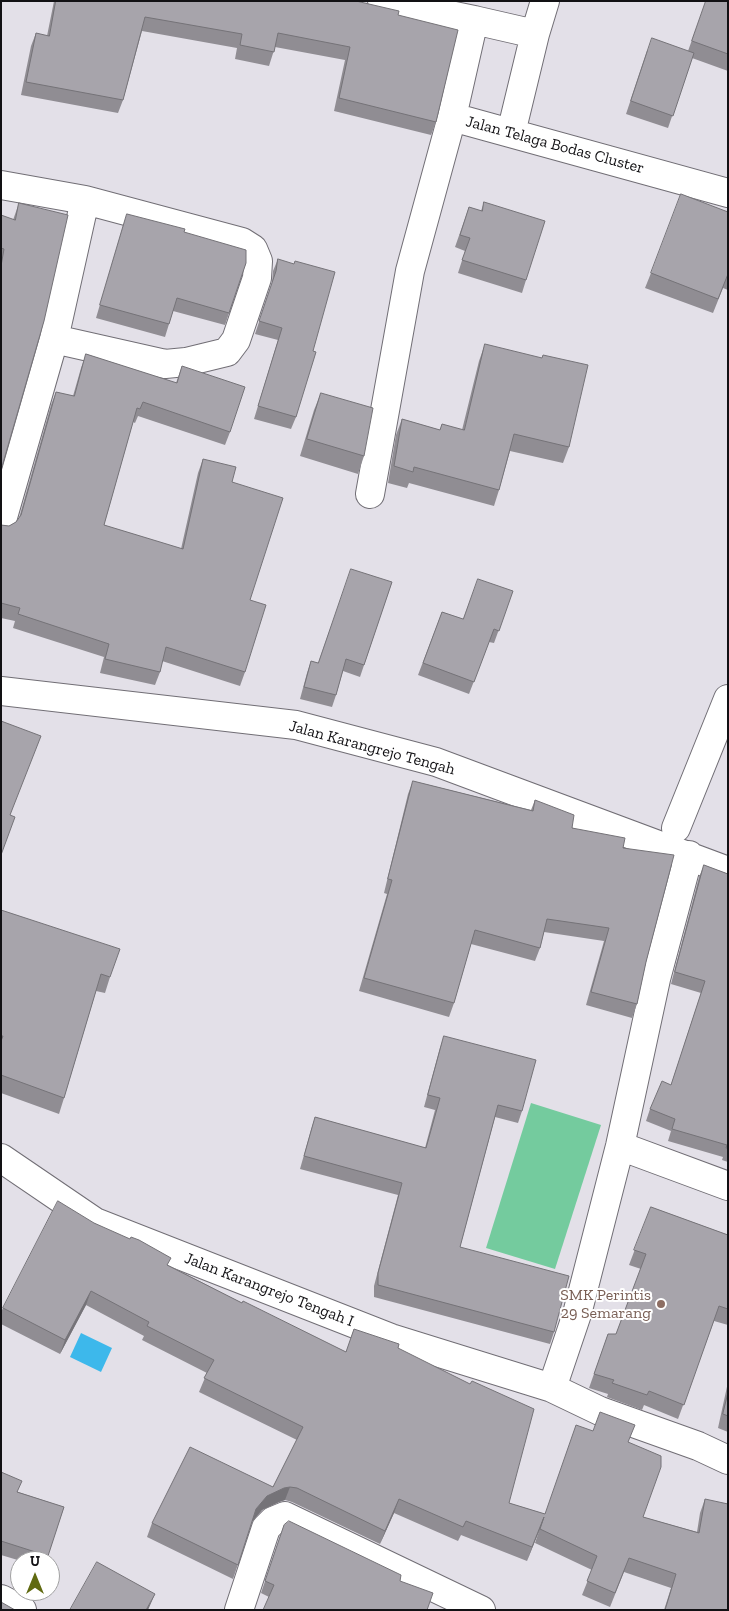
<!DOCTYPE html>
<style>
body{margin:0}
#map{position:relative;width:729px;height:1611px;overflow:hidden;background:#e3e0e8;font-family:"Zilla Slab",serif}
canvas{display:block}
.frame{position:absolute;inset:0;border:2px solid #121114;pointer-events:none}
.north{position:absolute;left:10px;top:1551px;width:50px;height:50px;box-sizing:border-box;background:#fff;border:1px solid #a0a0a1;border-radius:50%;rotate:0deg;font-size:14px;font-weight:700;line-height:20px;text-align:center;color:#121114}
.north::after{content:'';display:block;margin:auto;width:18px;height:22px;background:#606a11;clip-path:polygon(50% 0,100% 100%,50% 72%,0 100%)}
</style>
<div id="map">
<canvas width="729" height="1611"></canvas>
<div class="frame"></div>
<div class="north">U</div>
</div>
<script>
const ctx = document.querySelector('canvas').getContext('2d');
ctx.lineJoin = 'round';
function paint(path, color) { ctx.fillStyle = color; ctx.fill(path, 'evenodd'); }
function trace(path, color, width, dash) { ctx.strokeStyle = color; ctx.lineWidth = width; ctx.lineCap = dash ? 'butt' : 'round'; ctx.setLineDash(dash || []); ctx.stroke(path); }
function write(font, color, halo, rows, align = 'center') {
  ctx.font = font + ' "Zilla Slab",serif'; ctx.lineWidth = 4; ctx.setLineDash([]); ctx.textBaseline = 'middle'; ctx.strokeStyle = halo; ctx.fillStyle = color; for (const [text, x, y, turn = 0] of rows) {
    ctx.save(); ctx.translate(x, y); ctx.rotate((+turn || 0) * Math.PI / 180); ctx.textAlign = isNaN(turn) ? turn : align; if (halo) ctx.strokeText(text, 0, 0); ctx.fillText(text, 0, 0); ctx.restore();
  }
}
paint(new Path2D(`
 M531 1103 601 1125 555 1269 486 1248Z`), '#74cb9e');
paint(new Path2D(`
 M81 1333 112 1348 101 1372 70 1357Z`), '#3db8eb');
const minor = new Path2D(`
 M382 1 474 20 452 117 728 193
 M474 20 535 34
 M511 133 535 34 545 1
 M1 185 85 200 54 339 1 524
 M54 339 165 364 186 362 227 352 236 340 257 278 258 261 253 249 242 242 85 200
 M370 494 410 271 452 117
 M1 691 296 725 436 762 728 871
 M676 828 728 699
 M620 1146 728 1186
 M1 1158 95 1222 391 1338 552 1388 600 1411 698 1446 728 1460
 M552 1388 577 1314 620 1146 656 979 689 855
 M1 1599 22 1610
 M239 1610 266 1528 273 1521 285 1516 481 1610`);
trace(minor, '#716e75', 30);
trace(minor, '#fff', 28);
paint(new Path2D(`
 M54 1H356L398 15 436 122 431 135 334 111 345 60 275 47 269 66 235 59 237 48 142 31 123 100 118 113 21 95 31 46 36 33 47 36Z
 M706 1H728V71L692 58 668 128 626 114 647 51H688Z
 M484 202 526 280 522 293 458 273 465 251 455 247 469 207 481 211Z
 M19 203 1 470V215L13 220Z
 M728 212V290L723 288 713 313 645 288 651 273Z
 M127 214 246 263 225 325 173 311 165 337 96 318 123 226Z
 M278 259 313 351 296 417 291 429 254 419 278 340 255 334 272 283 273 271Z
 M485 344 569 447 563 463 510 451 499 490 494 506 409 483 407 488 388 483 396 435 402 419 440 430 442 424 462 430 479 361Z
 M86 354 176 383 182 366 230 432 225 445 138 416 135 423 133 422 104 525 181 549 198 473 203 459 232 482 250 600 245 672 240 686 162 661 160 672 155 685 100 673 104 657 13 628 15 621 1 618V525L9 526 16 522 19 518 51 405 56 392 73 396 81 368Z
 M321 393 364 456 358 474 300 456 314 410Z
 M392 582 360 677 343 671 336 695 332 707 300 699 307 673 311 661 318 663Z
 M513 591 494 643 489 642 469 694 418 675 442 612 463 619Z
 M413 781 531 810 535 800 572 828 623 848 646 962 637 1004 632 1018 586 1005 604 941 544 932 540 948 535 961 471 944 454 1003 449 1017 359 991 387 894 384 893 408 794Z
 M704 865 728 874V1162L722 1160 723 1157 668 1141 671 1131 646 1121 650 1109 671 1085 701 993 671 984 699 877Z
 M1 910 110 977 105 993 96 991 64 1098 59 1114 1 1093Z
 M444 1036 522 1111 518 1123 495 1117 460 1247 554 1332 550 1344 374 1297V1286L398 1195 300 1169 311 1130 315 1117 425 1148 435 1110 424 1107 440 1048Z
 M651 1207 728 1235V1325L714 1321 678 1419 644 1405 642 1410 607 1397 608 1394 589 1388 608 1334H616L641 1269 629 1265Z
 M94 1223 168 1265 242 1303 346 1352 354 1329 398 1348 509 1503 545 1514 593 1431 629 1442 643 1517 697 1532 700 1513 705 1499 728 1610H664L671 1588 624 1572 610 1607 582 1595 592 1570 535 1543 539 1531 527 1561 461 1535 458 1541 394 1513 380 1544 292 1502 285 1500 279 1502 262 1510 252 1522 233 1579 147 1537 152 1523 273 1487 297 1440 199 1392 207 1373 142 1340 144 1336 86 1305 60 1354 1 1324V1312L3 1308Z
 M728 1382V1432L718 1428Z
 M1 1472 18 1492 64 1507 46 1561H21L1 1555Z
 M284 1525 400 1581 269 1597 261 1593Z`), '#908d93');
paint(new Path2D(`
 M91 1291 86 1305 60 1354 65 1340Z
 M290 1487 285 1500 279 1502 262 1510 251 1523 256 1509 267 1496 284 1488Z
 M399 1499 394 1513 380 1544 385 1531Z
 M544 1517 539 1531 527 1561 532 1547Z
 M155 1594 148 1610H146Z`), '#757378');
const building = new Path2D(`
 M56 1H356L399 11 398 15 458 30 436 122 339 98 350 47 278 33 274 52 240 45 242 34 145 17 123 100 26 82 36 33 49 36Z
 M706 1H728V54L692 41Z
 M652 38 694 53 673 116 631 101Z
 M681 194 728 212V274L718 299 651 273Z
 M484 202 545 221 526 280 462 260 470 238 460 235 469 207 482 211Z
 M19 203 68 215 44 321 1 470V266L4 249 1 248V215L15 220Z
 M127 214 185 229 184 232 246 250V263L229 313 177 298 169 324 100 305Z
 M278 259 294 264 295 261 335 272 313 351 316 352 296 417 258 406 282 328 259 321 276 271Z
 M485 344 542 358 543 355 588 365 569 447 514 434 499 490 414 467 413 472 394 466 402 419 440 430 442 424 464 430Z
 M86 354 177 383 182 366 245 387 230 432 143 402 140 409 137 408 104 525 183 549 203 459 236 467 232 482 283 498 250 600 266 605 245 672 166 647 160 672 105 659 109 644 18 614 20 608 1 603V525L9 526 16 522 21 515 56 392 74 396Z
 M321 393 373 408 364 456 307 439Z
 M351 569 392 582 364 665 346 659 336 695 304 687 311 661 318 663Z
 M478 579 513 591 499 631 494 629 474 682 423 663 442 612 463 619Z
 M1 721 41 736 10 815 15 817 1 855Z
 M413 781 533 811 535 800 574 815 572 828 625 838 623 848 674 855 646 962 637 1004 591 992 609 928 547 919 540 948 475 930 454 1003 364 978 392 880 388 879Z
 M704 865 728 874V1148H726L727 1145 672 1129 675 1119 650 1109 662 1081 671 1085 705 981 675 972Z
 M1 910 120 949 110 977 101 974 64 1098 1 1075V1041L3 1036H1Z
 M444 1036 536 1060 522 1111 498 1105 460 1247 569 1276 554 1332 378 1285V1273L402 1183 304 1156 315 1117 426 1148 440 1098 428 1095Z
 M58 1201 94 1223 130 1239 131 1237 139 1240 171 1258 167 1265 242 1303 243 1301 346 1352 354 1329 399 1344 398 1348 470 1384 472 1381 534 1409 509 1503 545 1514 576 1425 593 1431 600 1412 635 1425 628 1442 661 1456V1467L643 1517 699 1533 705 1499 728 1504V1610H665L676 1574 629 1558 615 1593 587 1581 597 1556 540 1529 544 1517 532 1547 466 1521 463 1527 399 1499 385 1531 297 1488 290 1487 284 1488 267 1496 256 1509 238 1565 152 1523 190 1447 273 1487 303 1427 204 1378 214 1360 147 1326 149 1322 91 1291 65 1340 3 1308Z
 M651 1207 728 1235V1309L719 1306 684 1405 649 1391 647 1395 612 1383 614 1380 594 1374 608 1334H616L646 1254 634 1250Z
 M728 1393V1416L723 1414Z
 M1 1472 22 1481 17 1492 64 1507 48 1556 1 1541Z
 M289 1521 401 1575 400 1581 433 1593 427 1610H263L274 1585 265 1581 284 1525Z
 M97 1562 155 1594 146 1610H70Z
 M1 1602 15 1610H1Z`);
paint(building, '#a7a4ab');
trace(building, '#757378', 1);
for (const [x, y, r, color] of [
 [661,1304,5,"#8d6e63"]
]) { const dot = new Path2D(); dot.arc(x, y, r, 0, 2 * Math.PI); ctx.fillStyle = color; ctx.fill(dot); trace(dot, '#fff', 2); }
write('16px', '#121114', '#fff', [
 ["Jalan Telaga Bodas Cluster",555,145,15],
 ["Jalan Karangrejo Tengah",372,748,15],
 ["Jalan Karangrejo Tengah I",269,1290,21]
]);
write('16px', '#785e54', '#fff', [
 ["SMK Perintis",651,1295],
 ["29 Semarang",651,1313]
], 'right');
</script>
